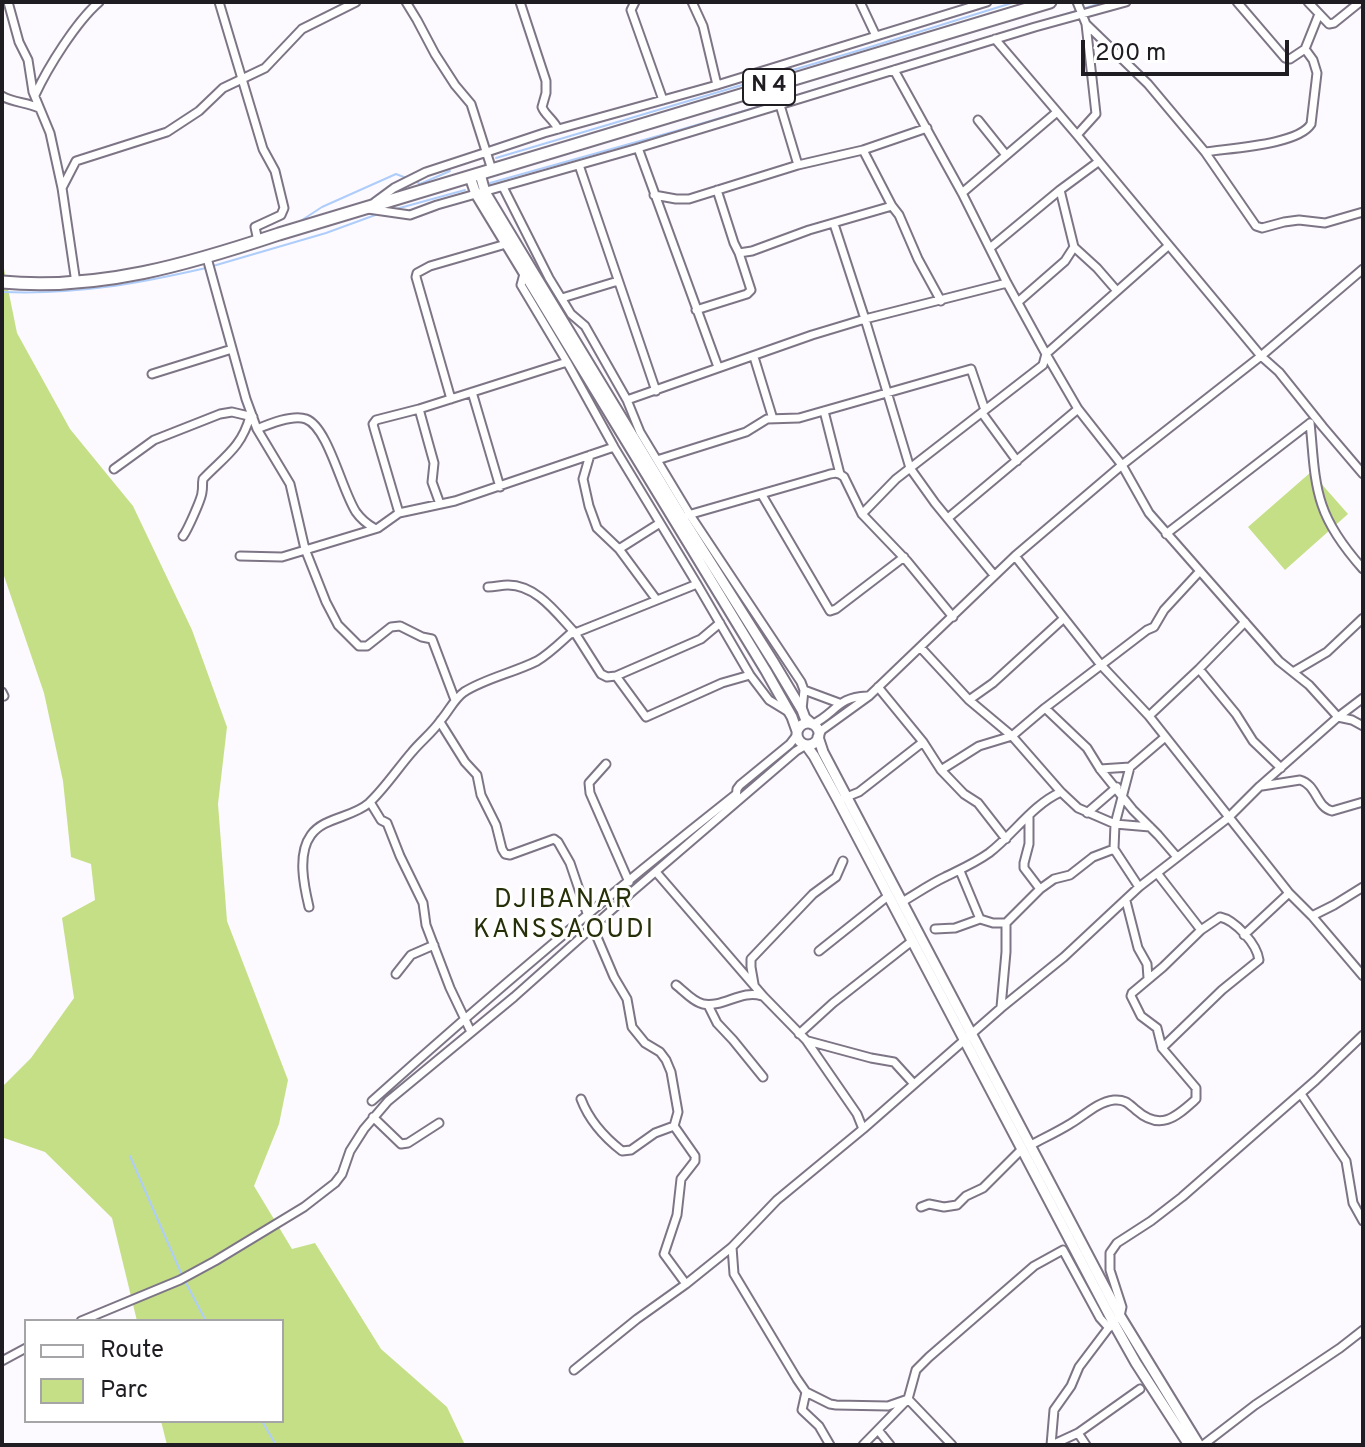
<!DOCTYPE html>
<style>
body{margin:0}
#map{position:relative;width:1365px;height:1447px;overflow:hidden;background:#fcfafe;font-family:Overpass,sans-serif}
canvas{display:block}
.frame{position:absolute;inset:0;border:4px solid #1f1c22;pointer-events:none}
.legend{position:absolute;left:24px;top:1319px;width:260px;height:104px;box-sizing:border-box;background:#fff;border:2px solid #a5a4a7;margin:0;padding:10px 14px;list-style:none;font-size:24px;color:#1f1c22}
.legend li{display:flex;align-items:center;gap:16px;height:40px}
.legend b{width:40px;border:2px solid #a5a4a7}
.scale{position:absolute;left:1081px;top:40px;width:208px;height:36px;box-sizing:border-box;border:4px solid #1f1c22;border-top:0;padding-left:10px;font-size:24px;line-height:28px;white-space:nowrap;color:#1f1c22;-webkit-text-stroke:6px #fff;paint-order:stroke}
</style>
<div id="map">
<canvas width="1365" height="1447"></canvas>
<div class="frame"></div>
<ul class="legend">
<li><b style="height:10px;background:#fff"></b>Route</li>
<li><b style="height:22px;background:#c5df87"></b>Parc</li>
</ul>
<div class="scale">200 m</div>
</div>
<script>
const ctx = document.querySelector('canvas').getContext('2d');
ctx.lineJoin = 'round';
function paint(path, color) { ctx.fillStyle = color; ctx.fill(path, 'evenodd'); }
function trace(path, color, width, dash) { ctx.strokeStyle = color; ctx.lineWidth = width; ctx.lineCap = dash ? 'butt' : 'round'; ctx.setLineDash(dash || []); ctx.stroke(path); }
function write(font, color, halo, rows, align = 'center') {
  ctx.font = font + ' Overpass,sans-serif'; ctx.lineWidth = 6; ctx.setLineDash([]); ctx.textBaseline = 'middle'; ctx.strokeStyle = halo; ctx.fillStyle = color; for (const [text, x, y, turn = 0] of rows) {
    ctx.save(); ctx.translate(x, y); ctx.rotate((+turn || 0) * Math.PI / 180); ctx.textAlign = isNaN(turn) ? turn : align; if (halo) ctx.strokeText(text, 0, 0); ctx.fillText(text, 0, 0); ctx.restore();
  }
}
paint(new Path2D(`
 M2 259 17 333 70 429 133 506 192 630 227 727 218 804 227 921 288 1080 279 1124 254 1186 292 1249 315 1243 381 1349 447 1407 465 1445H167L161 1421H282V1321H137L112 1218 45 1152 4 1138 2 1126V1087L31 1058 74 998 62 918 95 900 91 864 71 857 63 781 44 693 2 570Z
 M1311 472 1348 514 1285 570 1248 527Z`), '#c5df87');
trace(new Path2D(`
 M1082 9 1105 2
 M894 66 1076 11
 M496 158 867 48 1015 2
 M415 181 420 184 450 171
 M490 183 683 129 838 83
 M396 209 465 190
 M299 222 322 207 396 174 409 179
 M213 266 326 233 378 214
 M2 292C75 295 136 284 206 268
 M130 1156 182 1275
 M185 1281 206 1321
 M262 1421 276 1445`), '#aecdfb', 2);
const minor = new Path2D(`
 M8 2 19 42 28 60 33 92 50 133 62 188 76 283
 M219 2 263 149 275 171 284 208 281 215 255 227 258 241
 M406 2 417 20 435 54 455 85 471 104 492 170
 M520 2 546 81V93L542 107C545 115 553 119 558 129
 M635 2 631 10 663 100
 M692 2 703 26 717 85
 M860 2 876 36
 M1077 2 1086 24 1148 84 1205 152 1256 226 1262 228 1284 222 1299 220 1325 223 1363 212
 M1237 2 1285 58 1290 59 1305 49
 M1308 2 1329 24 1334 23 1360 2
 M995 39 1077 135 1261 356 1279 372 1323 427 1363 474
 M894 70 962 193 1007 283 1046 354 1078 409 1122 465 1149 513 1279 661 1309 685 1338 717 1352 720 1363 726
 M35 95C48 67 76 22 99 2
 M2 96C14 103 26 102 39 108
 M780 105 798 165
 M978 120 1006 155
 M1077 135 1096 114 1086 24
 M638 148 718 367
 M863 150 892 206 899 215 918 259 941 301
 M1205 152C1230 148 1298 145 1311 124L1317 73 1313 60 1305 49 1319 14
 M579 165 656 391
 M503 187 549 278 571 314 585 326 627 400 640 432 690 515 801 682 804 690 802 710
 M62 188 76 161 167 132 199 111 223 88 265 68 302 29 356 2
 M717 190 734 243 739 253 752 251 809 230 892 206
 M962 193 1057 112
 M654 195 676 199H689L798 165 863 150 927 128
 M375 202 394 188 426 172 487 152 544 133 717 85 987 2
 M368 209 410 215 437 205 638 148 1035 27 1126 2
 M834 224 865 319 910 468 935 503 994 575
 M1074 247 1097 268 1117 291
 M990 248 1060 190
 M207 258 246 399 257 429 290 484 305 549 326 602 338 625 359 646H367L391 627 400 626 422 637 432 639 455 700
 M526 273 524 274 521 285 567 362 614 447 697 584 750 675 769 700 787 711
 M562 298 618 281
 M1018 302 1065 261 1074 247 1060 190 1098 162
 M696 310 747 294 751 290 739 253
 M754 357 773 419
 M152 374 232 349
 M472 392 500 487
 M451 399 416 277 417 273 430 266 506 244
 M627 400 812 335 865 319 1007 283
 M419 409 434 463 432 482 440 504
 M824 411 840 474
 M982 413 1017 461
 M1310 423C1313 449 1313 479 1322 505 1330 529 1347 551 1363 569
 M257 429C269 424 293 414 306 419 328 427 342 491 356 512 361 519 367 524 374 528
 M590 455 583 479 589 506 597 528 619 549
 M657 460 746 432 767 419 799 418 971 369 985 410
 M114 469 154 440 220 414 232 412 253 417
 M762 495 830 611 836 609 904 557
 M399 513 374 428 373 424 376 420 419 409 567 362
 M862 514 896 479 1043 365 1046 354 1168 246
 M688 515 827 475C834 473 838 472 844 477L862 514 907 561 953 617
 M948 518 1078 409
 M1166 534 1310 423
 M183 536C187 531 202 498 202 492 203 488 202 484 203 479 224 457 242 447 250 416
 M240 556 282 557 378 528 399 513 455 501 614 447
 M1015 556 1101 665 1149 716 1289 893 1312 916 1363 976
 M488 587C495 587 501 585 508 585 537 585 557 614 575 633L697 584
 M656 599 619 549 660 523
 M920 647 969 700 1012 736 1061 792 1078 808 1115 824 1150 827
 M1199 669 1236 714 1253 741 1281 768
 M1293 672 1327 652 1363 618
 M616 676 701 639 720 623
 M878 687 923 742 941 770 964 794 978 803 1006 839
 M804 690 839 703
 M2 692 4 696
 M969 700 993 683 1063 619
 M1045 708 1087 748 1100 769 1133 810 1158 835 1177 857
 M1149 716 1199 669 1245 622
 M440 722 465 762 477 775 481 795 496 825 502 849 505 854 510 855 554 839 558 842 570 863 588 916 614 977 627 999 632 1027 645 1043 660 1052 666 1060 671 1072 678 1112 674 1126 695 1156V1161L681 1179 677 1215 664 1254 686 1284
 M813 724C836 713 837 697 867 696
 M819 735 822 730 869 696 1015 556 1122 465 1261 356 1363 269
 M606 764 589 783 590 793 629 882
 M1130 767 1115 824 1114 849 1139 887
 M1100 769 1130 767 1164 738
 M941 770 979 746 1012 736 1045 708 1147 630 1154 627 1164 610 1200 571
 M1262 786 1300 780C1317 785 1316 807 1332 811L1363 802
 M736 798 737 789 740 785 790 744 797 735
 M844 798 859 792 923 742
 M370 802 381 820 387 823 400 856 423 903 426 925 450 988 471 1032
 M1087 813 1117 787
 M1029 816V844L1024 863V868L1040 889
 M960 871 980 919
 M656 872 764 997 806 1040 857 1114 863 1129
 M1157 873 1201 930
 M1126 901 1138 948 1147 964 1148 978
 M902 902C916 894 930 884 945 877 961 869 975 863 989 853 1014 834 1032 805 1061 792
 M309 907C304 886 297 854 311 835 324 817 352 818 369 803 385 788 398 768 412 752 421 741 433 732 441 720 449 711 454 699 464 692 486 678 513 673 537 661 549 654 560 643 570 634L575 633 601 674 607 677 616 676 646 717 722 683 750 675
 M1312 916 1334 905 1363 887
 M935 929 955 928 980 919 993 923H1006
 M1244 935 1289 893
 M819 951 888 896
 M396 974 411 955 434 945
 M754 984 751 967V959L813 894 836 877 843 861
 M676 985C684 991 693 1002 703 1004 723 1008 742 989 762 996
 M708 1005 717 1023 733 1040 763 1077
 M1001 1007 1006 952V923L1040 889 1054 879 1070 875 1093 857 1114 849
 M799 1034 833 1003 912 941
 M808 1041 871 1058 894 1062 914 1084
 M1301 1094 1346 1161 1353 1203 1363 1221
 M581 1099C589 1120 604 1137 622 1151L631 1150 655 1133 674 1126
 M372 1101C490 995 611 893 735 795
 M373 1117 401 1144 408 1143 439 1123
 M1031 1145C1044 1138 1057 1132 1070 1124 1084 1116 1097 1102 1114 1100 1125 1099 1129 1104 1136 1110 1161 1132 1177 1116 1196 1099V1088L1162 1048 1157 1028 1141 1016 1131 996 1132 993 1163 967 1201 930 1220 917C1235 920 1257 944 1259 960L1222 990 1162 1048
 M921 1207 929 1204 944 1207 957 1205 966 1196 983 1188 1022 1149
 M732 1247 734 1274 797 1379 806 1392 830 1404 836 1405 888 1406 908 1399 952 1445
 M81 1321 180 1280 215 1261 304 1207 335 1183 342 1174 350 1151 364 1129 388 1101 514 997 633 891 796 751 806 745
 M2 1361 26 1348
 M574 1370 637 1319 686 1284 732 1247 777 1200 863 1129 1001 1008 1064 957 1139 887 1228 818 1260 786 1338 717 1363 698
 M806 1392 802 1410 819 1426 830 1445
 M878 1430 890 1445
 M1078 1433 1086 1445
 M863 1445 908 1399 916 1370 929 1357 1034 1266 1063 1250 1100 1318 1109 1328
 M1051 1445 1054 1410 1071 1386 1079 1367 1113 1322 1120 1316 1122 1307 1110 1270V1253L1117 1243 1151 1221 1182 1197 1316 1080 1363 1035
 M1052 1445 1078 1433 1140 1389
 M1203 1445 1255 1405 1340 1348 1363 1330`);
const major = new Path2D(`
 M480 174 485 192 532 270 682 517 774 663 802 710 805 718 812 724
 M470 177 476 194 766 671 792 717 797 731
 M797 734a11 11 0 1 1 22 0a11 11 0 1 1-22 0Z
 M818 737 823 752 1120 1316 1199 1445
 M806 745 814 756 838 800 1113 1322 1136 1363 1189 1445`);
const highway = new Path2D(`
 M2 282C99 291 189 264 279 234L1050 2`);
trace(minor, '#7d7585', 11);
trace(major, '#7d7585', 13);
trace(highway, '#7d7585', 15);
trace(minor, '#fff', 7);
trace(major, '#fff', 9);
trace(highway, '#fff', 11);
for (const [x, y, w] of [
 [769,87,52]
]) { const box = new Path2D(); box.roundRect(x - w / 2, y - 18, w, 36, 6); ctx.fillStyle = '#fff'; ctx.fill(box); trace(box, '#1f1c22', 2); }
write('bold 22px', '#1f1c22', null, [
 ["N 4",769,87]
]);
ctx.letterSpacing = '2px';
write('26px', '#252f08', '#fff', [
 ["DJIBANAR",564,902],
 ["KANSSAOUDI",564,932]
]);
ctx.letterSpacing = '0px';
</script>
